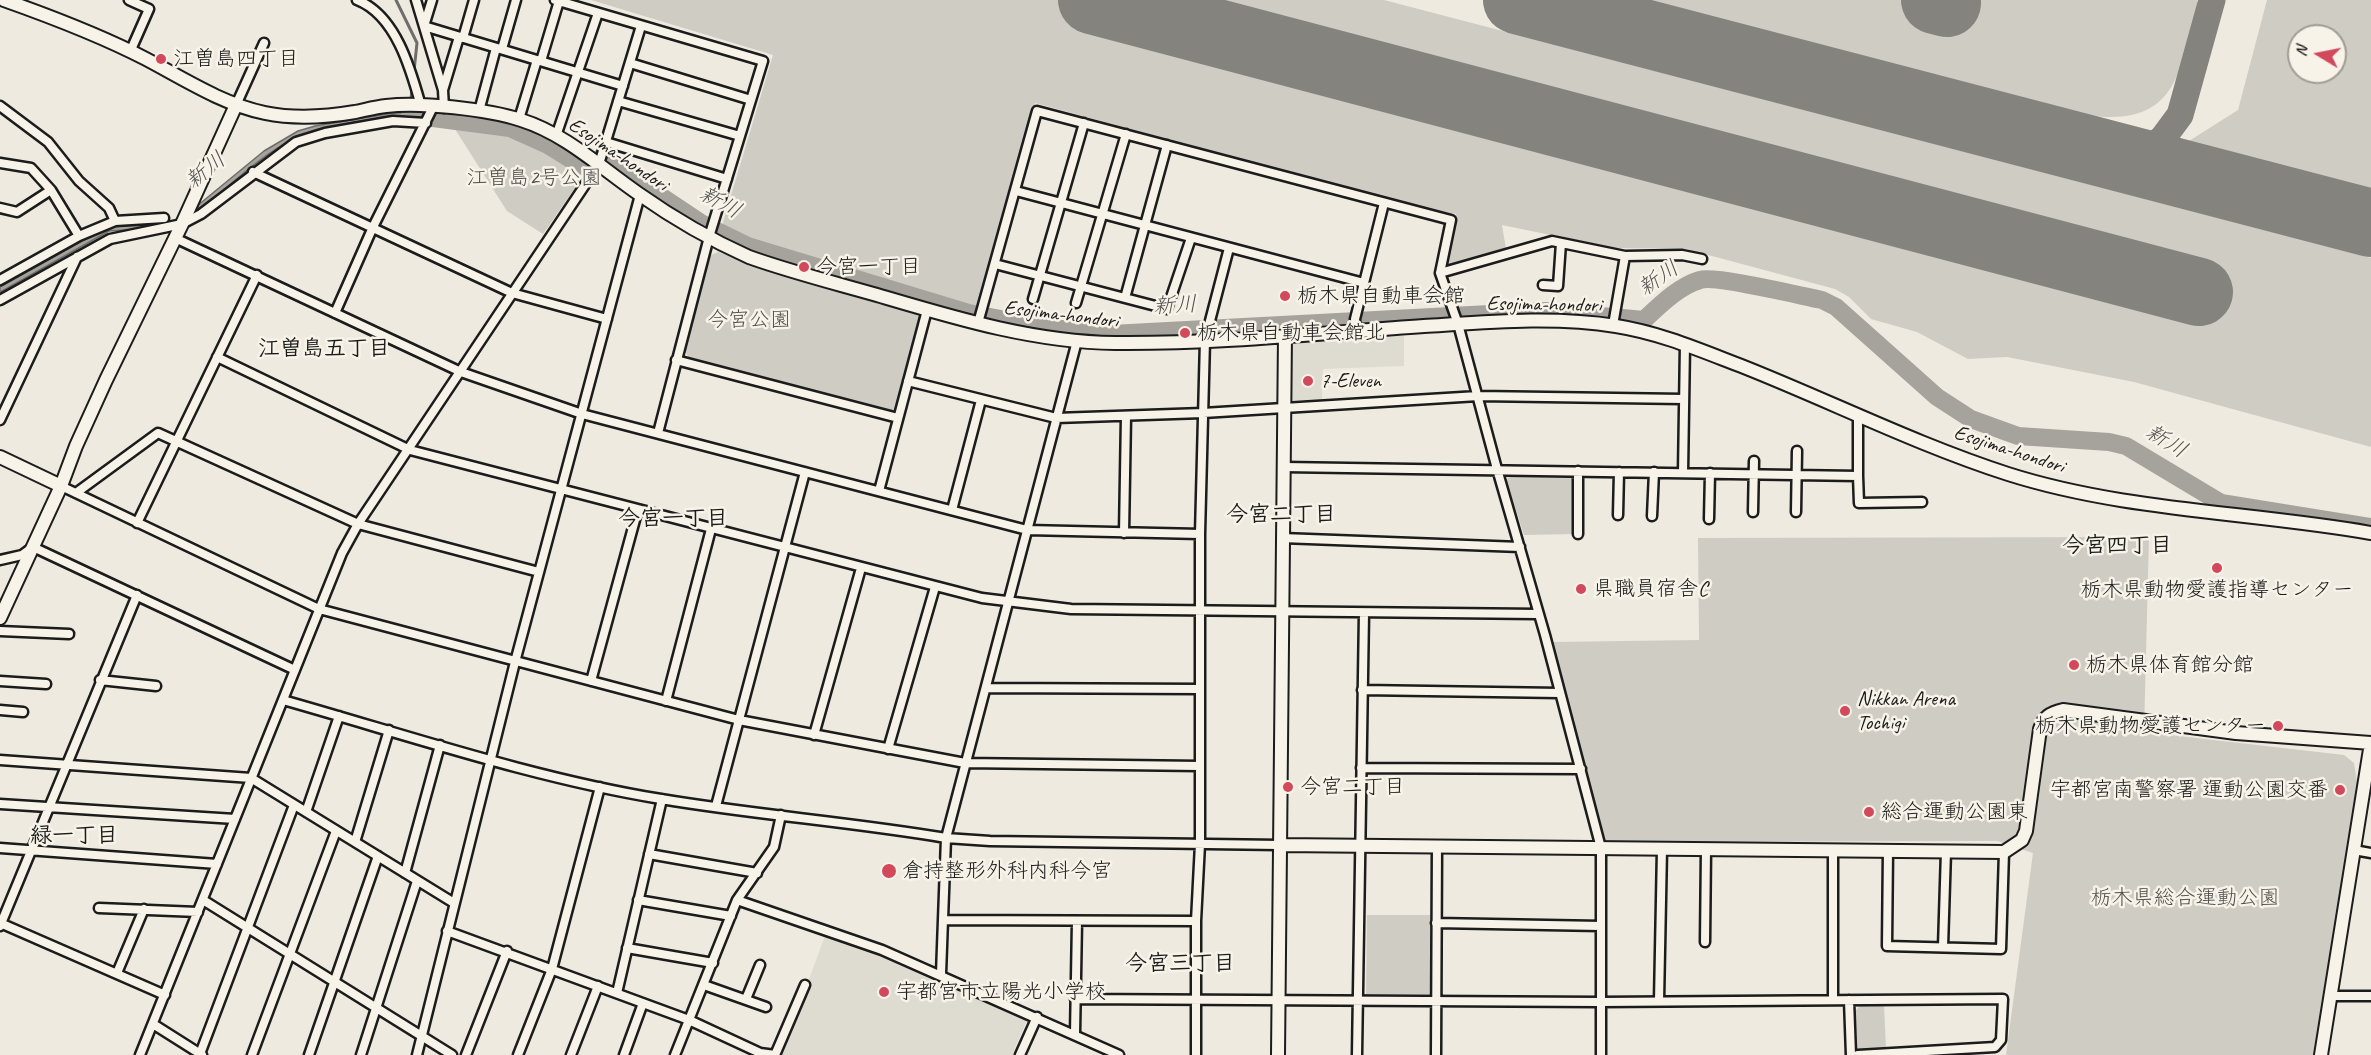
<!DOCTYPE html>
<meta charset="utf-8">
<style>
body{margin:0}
#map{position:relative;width:2371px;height:1055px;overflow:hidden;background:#eeeae0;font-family:Caveat,sans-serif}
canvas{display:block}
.north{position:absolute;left:2287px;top:24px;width:60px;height:60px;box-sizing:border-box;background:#f7f3e8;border:2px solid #9f9d96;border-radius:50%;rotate:280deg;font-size:16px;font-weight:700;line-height:24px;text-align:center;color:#1c1c1c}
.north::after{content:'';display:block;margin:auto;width:21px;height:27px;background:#d1495b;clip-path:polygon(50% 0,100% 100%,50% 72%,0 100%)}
</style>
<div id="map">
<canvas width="2371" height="1055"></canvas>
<div class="north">N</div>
</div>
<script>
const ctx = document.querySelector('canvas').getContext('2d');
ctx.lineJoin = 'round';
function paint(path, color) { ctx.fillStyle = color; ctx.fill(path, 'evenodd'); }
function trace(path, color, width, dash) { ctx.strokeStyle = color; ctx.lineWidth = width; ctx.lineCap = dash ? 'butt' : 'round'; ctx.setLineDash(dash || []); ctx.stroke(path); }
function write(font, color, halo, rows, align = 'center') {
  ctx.font = font + ' Caveat,"Klee One",sans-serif'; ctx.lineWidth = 5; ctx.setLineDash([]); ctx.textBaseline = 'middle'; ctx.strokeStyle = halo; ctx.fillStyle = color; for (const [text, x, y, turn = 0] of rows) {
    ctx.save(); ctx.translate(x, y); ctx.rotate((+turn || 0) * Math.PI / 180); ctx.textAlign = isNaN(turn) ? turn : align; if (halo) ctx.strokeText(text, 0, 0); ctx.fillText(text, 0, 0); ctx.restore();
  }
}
paint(new Path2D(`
 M1404 334V366L1323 369 1322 400H1291V341Z
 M825 936 902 964 1027 1020 1012 1055H781Z`), '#dedbd1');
paint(new Path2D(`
 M591 0H1384L2371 258V447L2134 382 2007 357 1968 359 1917 332 1871 319 1849 297 1835 289 1686 249 1613 248 1502 225 1506 249 1445 265 1456 214 1394 201 1035 103 981 305 975 309 731 234 724 228 723 222 773 55Z
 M1647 0H2197V6C2179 72 2178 125 2092 116Z
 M2267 0H2371V189L2189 141 2238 110ZM2299 36H2335V72H2299Z
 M446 115 517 126 548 139 589 168 543 234 507 211Z
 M718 252 768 271 920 315 897 408 890 411 688 357 684 348 709 256Z
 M1512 474 1575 477 1574 534 1524 535 1506 480Z
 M2149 537 2144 732 2344 755 2354 763 2357 782 2325 1055H2006L2033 853 1997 841 1606 842 1551 642 1699 640 1698 538Z
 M1367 915H1430V994H1366Z
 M1884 1005 1886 1049 1859 1050 1856 1048 1854 1012 1860 1006Z`), '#cfccc3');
const water = new Path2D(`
 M393 113H412V118C383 118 323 125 298 137 261 154 231 185 200 210L197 206 264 151 298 131 315 126Z
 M443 115C494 119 525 126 569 153L566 157C525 130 490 125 442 119Z
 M160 224 159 228 109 231 0 292V287L107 227Z`);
paint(water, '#a6a39d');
trace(water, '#6f6d69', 1.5);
trace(new Path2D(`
 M396 0 417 43 414 71
 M411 101 412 87`), '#6f6d69', 3);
trace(new Path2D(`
 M410 115 510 128 548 145 585 168 602 157 701 223 748 246 969 313 1043 327 1111 334 1546 311 1644 320C1660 305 1679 286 1700 280 1715 275 1801 296 1822 300L1836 307 1937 397 1971 419 2018 436 2109 442 2126 446 2221 503 2371 527`), '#a6a39d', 18);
trace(new Path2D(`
 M1548 0 1560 11
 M2128 159 2146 152 2163 138 2180 115 2212 0`), '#85837e', 27);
trace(new Path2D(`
 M1092 0 2199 292
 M1517 0 2371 223
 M1935 0 1947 3`), '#85837e', 68);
const street = new Path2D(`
 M129 0 149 9 130 52
 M357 0C396 15 411 70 421 106
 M416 0 443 90 444 108
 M432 0 424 26 623 86
 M555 0 763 61 709 237 658 433
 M463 38 474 0
 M502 49 516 0
 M541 61 559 1
 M630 63 751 100
 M443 90 459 37
 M618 101 740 136
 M236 105 264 43
 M0 106 48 142 79 181 109 208 115 221
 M479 111 496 48
 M519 119 537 60
 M556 136 598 13
 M606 142 727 179
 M0 163 31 168 51 190 79 236
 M253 172 512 293 607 319
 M1016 191 1364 283
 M0 208 17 212 51 190
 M175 238 461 372 582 414 1027 530 1200 534
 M995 264 1167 309 1191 238
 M1440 273 1552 241 1625 256 1682 255 1702 259
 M0 280 79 236 115 221 164 218
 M1543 285 1558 286 1561 243
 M1125 298 1167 145
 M1033 299 1084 123
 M0 300 110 239 182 224 201 214 296 142 325 133 393 121 426 123
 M1076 303 1126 134
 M335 313 373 227 433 107
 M978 323 1037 111 1451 220 1440 273 1458 324 1497 469 1545 635 1601 848V1055
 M1613 325 1625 256
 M1356 331 1355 319 1384 203
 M217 357 410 450 982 598 1071 609 1538 614
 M676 360 898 418
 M908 381 1056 418 1203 413 1478 396 1683 399
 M0 420 77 257
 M1284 467 1858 476V414
 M1683 473 1685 344
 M1858 476 1859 503 1922 502
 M61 486 319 609 739 720 965 763 1200 766
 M879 491 927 310
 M76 493 158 433 358 524 539 572
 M952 510 981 400
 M1753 512 1754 461
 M1796 512 1797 451
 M1618 515 1619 472
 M1652 516 1654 472
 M1709 519 1710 473
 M137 523 257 275
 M1124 533 1126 416
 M1578 534V471
 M1282 538 1520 547
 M0 560 22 555 33 547 295 670
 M0 631 69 634
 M100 680 156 686
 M0 681 46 684
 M591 681 638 509
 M986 688 1200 689
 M1362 690 1560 693
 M283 700C407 735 533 778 661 799 756 815 852 822 946 838L990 841 1280 845
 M666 701 711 529
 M0 710 23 712
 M814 735 861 568
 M888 749 935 587
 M0 760 251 778 454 903
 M1361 768 1581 769
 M0 804 235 819
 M716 806 805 472
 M306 812 339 716
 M355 842 389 730
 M0 848 217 864
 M1888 850 1887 946 2001 949 2004 852
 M2354 850 2371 853
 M649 854 757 873
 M405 873 440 745
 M203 900 452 1055
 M638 900 731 916
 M737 900 882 950 1119 1055
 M99 908 198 912
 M943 920 1196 921
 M0 923 165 995
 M1436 923 1601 926
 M0 926 137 595
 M447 931 689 1020 760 1053V1055
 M1705 942 1706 849
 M1943 947 1946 851
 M627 948 713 963
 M117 973 144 909
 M941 974 946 838 1077 341
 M704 985 766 1007
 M617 993 662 799
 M2330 996H2371
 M746 999 760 965
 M1075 999 1600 1002 2003 999 2001 1040 1995 1047 1858 1055
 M1833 1000V850
 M1849 1000 1851 1055
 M1659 1001 1662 849
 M153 1024 202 1055
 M1075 1034 1077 921
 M760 1053 775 1055 805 985
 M200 1054 294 805
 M140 1055 342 553 358 524 599 164 641 26
 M252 1055 336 831
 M309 1055 378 856
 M361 1055 417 881
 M417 1055 515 662 640 195
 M466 1055 507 951
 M518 1055 552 969 600 787
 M571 1055 598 986
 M624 1055 643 1003
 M675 1055 737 900 774 847 781 815
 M1020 1055 1037 1017
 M1196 1055V921L1200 844V534L1205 340 1229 248
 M1357 1055 1364 613
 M1436 1055 1437 846`);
const secondary = new Path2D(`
 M4 0C52 17 100 35 146 59 184 79 222 104 265 113 294 119 326 117 355 112 365 110 376 107 386 106 421 102 487 109 521 120 566 134 601 168 639 194 673 218 711 240 749 257 791 272 835 283 877 295 955 318 1033 342 1115 343 1218 344 1322 333 1424 326 1488 322 1553 316 1616 326 1661 333 1702 351 1744 367 1832 402 1918 445 2008 474 2124 511 2251 512 2371 533
 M0 457 61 486
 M0 618 61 486 76 446 106 380 182 224 236 105
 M1280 845 2004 852 2022 840 2026 831 2040 729C2044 717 2050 713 2063 710L2236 733 2371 743
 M1278 1055 1285 335
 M2321 1055 2371 743`);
trace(street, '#1c1c1c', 13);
trace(secondary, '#1c1c1c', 16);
trace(street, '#f7f3e8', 8);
trace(secondary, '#f7f3e8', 12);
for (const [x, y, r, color] of [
 [161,59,6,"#d1495b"],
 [804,267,6,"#d1495b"],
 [1285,296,6,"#d1495b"],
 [1185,333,6,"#d1495b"],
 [1308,381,6,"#d1495b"],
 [2217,568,6,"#d1495b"],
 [1581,589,6,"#d1495b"],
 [2074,665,6,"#d1495b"],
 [1845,711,6,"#d1495b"],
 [2278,726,6,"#d1495b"],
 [1288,787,6,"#d1495b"],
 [2340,790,6,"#d1495b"],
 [1869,812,6,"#d1495b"],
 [889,871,8,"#d1495b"],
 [884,992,6,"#d1495b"]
]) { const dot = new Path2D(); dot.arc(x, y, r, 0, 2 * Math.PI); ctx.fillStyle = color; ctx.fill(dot); trace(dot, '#f7f3e8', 2); }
write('21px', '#1c1c1c', '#f7f3e8', [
 ["江曽島四丁目",173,59],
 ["今宮一丁目",816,267],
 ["栃木県自動車会館",1297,296],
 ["栃木県自動車会館北",1197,333],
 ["7-Eleven",1320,381],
 ["県職員宿舎C",1593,589],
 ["栃木県動物愛護指導センター",2217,590,"center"],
 ["栃木県体育館分館",2086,665],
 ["Nikkan Arena",1857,699],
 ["Tochigi",1857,723],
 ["栃木県動物愛護センター",2266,726,"right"],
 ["今宮二丁目",1300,787],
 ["宇都宮南警察署 運動公園交番",2328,790,"right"],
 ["総合運動公園東",1881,812],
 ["倉持整形外科内科今宮",902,871],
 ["宇都宮市立陽光小学校",896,992]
], 'left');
write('21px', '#1c1c1c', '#f7f3e8', [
 ["Esojima-hondori",618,155,34],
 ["Esojima-hondori",1544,305,1],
 ["Esojima-hondori",1061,315,7],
 ["Esojima-hondori",2009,450,18]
]);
write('21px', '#52514e', '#f7f3e8', [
 ["江曽島2号公園",534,178],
 ["今宮公園",749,320],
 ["栃木県総合運動公園",2185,898]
]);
write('italic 22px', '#535250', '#f7f3e8', [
 ["新川",206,171,-39],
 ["新川",720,203,29],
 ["新川",1659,279,-35],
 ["新川",1175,306,-3],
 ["新川",2166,442,31]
]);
write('bold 22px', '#1c1c1c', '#f7f3e8', [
 ["江曽島五丁目",324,349],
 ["今宮二丁目",1281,515],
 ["今宮一丁目",673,519],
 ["今宮四丁目",2117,546],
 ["緑一丁目",74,836],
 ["今宮三丁目",1180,964]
]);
</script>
